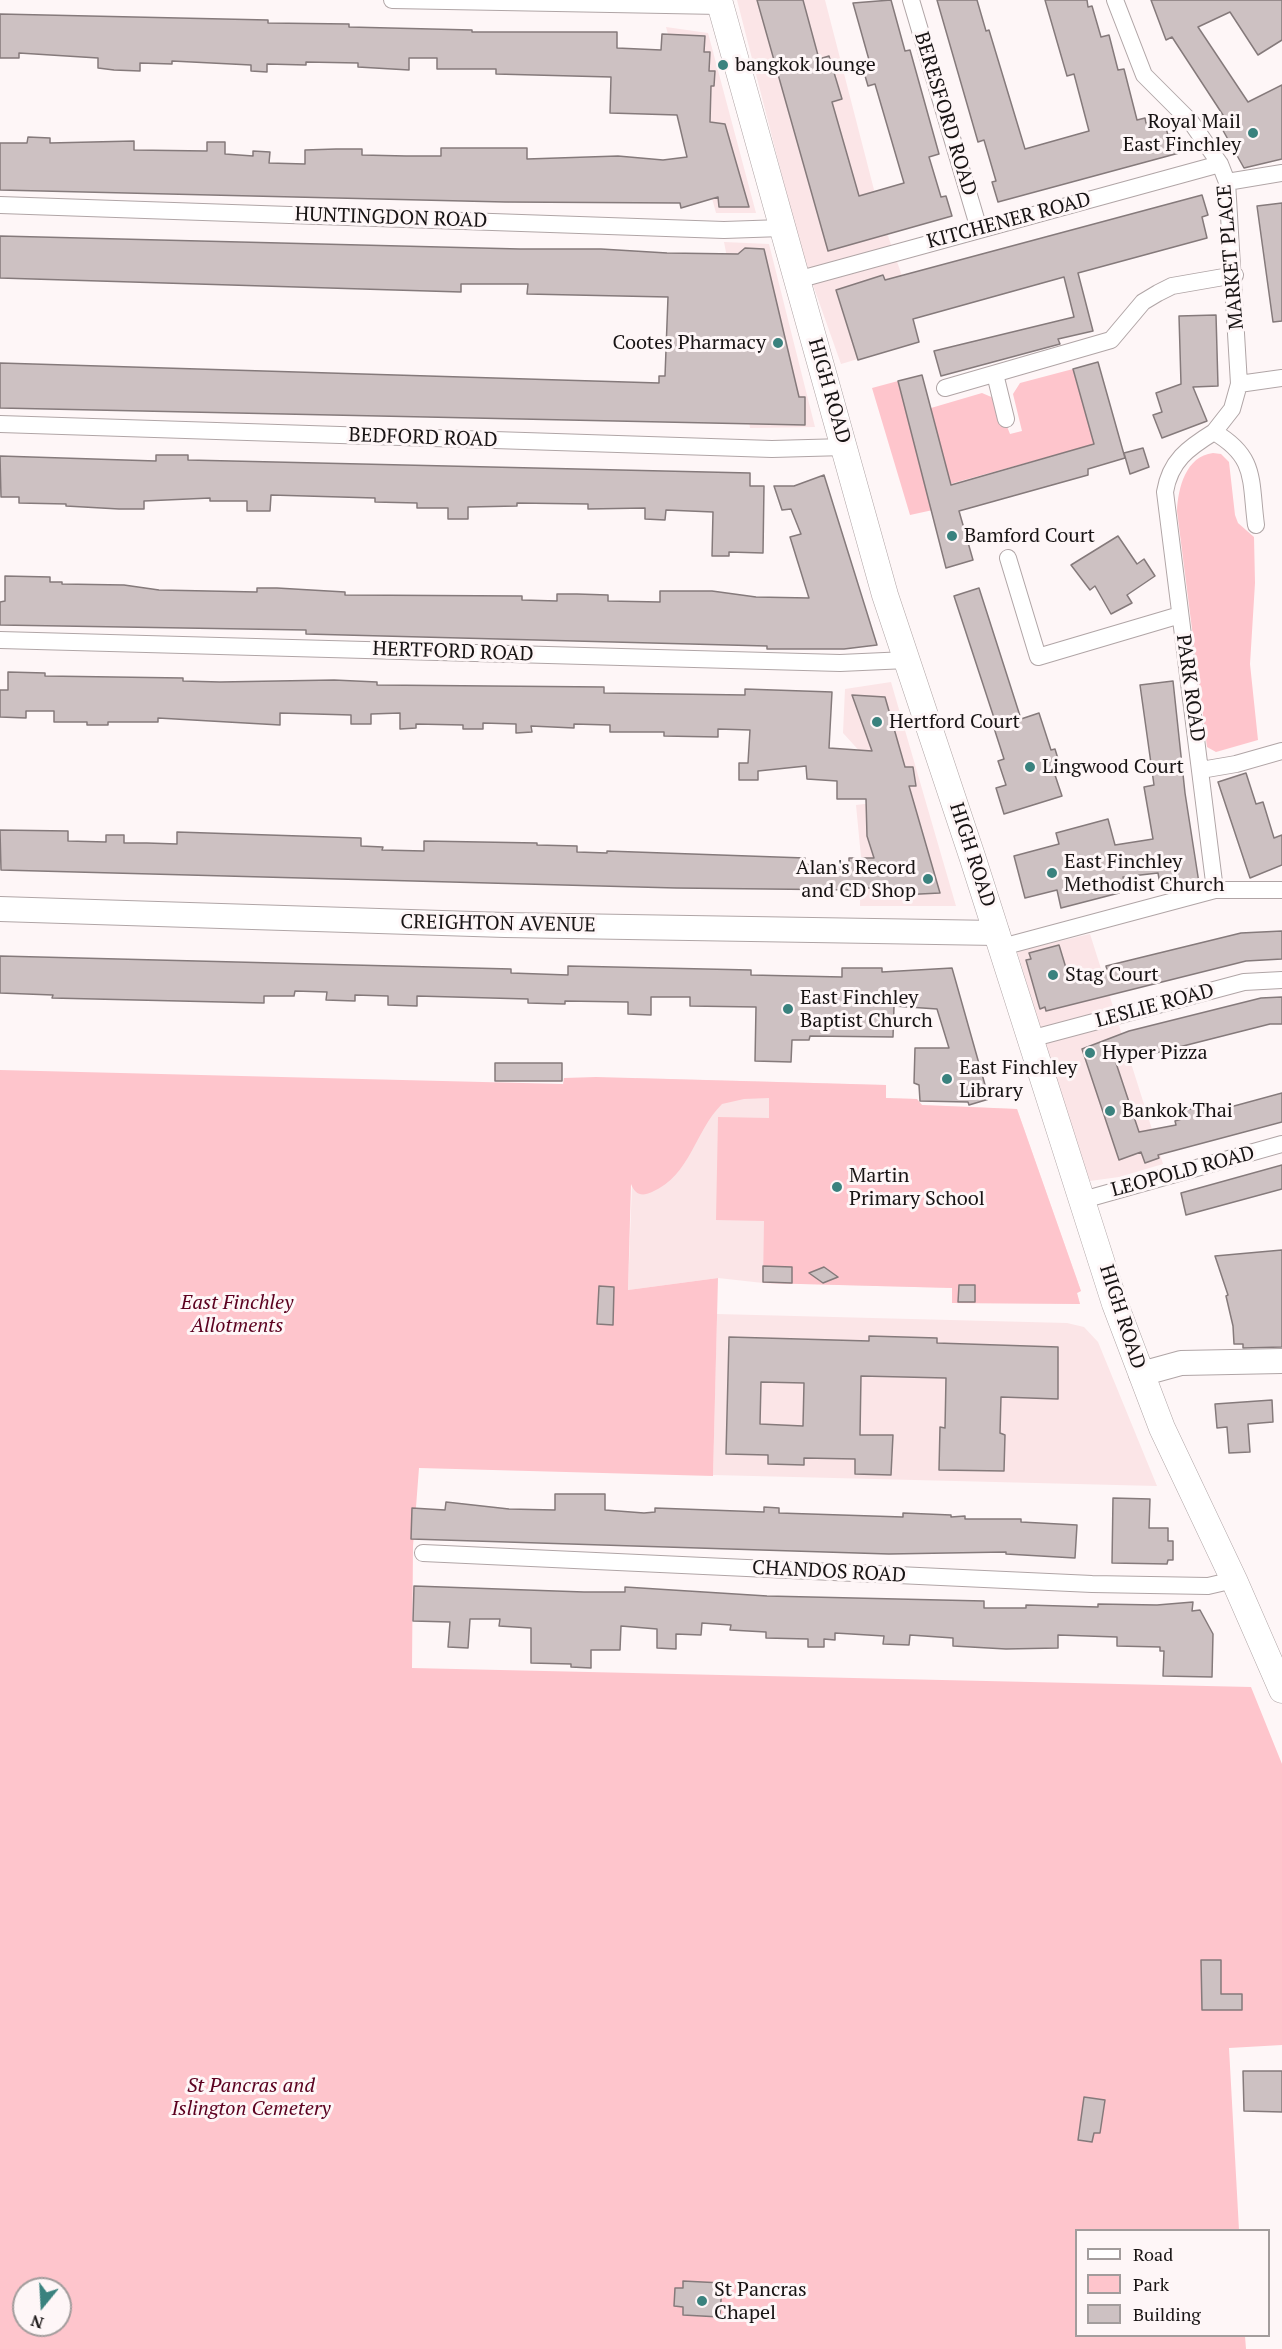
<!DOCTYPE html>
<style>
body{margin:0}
#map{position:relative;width:1282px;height:2349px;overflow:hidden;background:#fef6f7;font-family:"PT Serif",serif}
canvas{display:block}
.legend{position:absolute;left:1075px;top:2229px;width:195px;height:108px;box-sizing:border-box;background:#fef6f7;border:2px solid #a29c9c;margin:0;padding:8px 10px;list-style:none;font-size:18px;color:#181414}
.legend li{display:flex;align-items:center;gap:12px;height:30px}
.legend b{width:30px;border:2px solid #a29c9c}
.north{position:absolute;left:12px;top:2277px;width:60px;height:60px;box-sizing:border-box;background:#fef6f7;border:2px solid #a29c9c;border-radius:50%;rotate:198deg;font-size:16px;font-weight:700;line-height:24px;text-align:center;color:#181414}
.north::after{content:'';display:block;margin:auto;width:21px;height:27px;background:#3a827e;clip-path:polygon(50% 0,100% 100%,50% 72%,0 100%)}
</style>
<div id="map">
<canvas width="1282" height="2349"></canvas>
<ul class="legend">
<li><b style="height:8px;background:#fff"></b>Road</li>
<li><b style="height:16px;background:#fec5cc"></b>Park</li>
<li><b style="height:16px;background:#cdc1c2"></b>Building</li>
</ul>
<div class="north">N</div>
</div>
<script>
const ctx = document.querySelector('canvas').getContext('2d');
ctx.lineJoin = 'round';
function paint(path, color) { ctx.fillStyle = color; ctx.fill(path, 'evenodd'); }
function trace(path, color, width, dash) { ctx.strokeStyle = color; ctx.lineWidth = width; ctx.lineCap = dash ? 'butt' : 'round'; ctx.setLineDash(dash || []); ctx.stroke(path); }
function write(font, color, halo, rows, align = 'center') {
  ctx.font = font + ' "PT Serif",serif'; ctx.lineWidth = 6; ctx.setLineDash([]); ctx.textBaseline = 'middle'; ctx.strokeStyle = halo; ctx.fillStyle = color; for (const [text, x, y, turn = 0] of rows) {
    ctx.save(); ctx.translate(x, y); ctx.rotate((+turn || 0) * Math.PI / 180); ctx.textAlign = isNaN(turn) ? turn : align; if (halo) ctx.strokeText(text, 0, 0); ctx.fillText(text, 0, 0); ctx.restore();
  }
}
paint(new Path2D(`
 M737 0H825L880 213 902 276 905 345 841 364 802 254Z
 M666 27 708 33 756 213H716Z
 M724 242 769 244 815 427 750 428 738 347 736 304Z
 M891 682 956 906H860L861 857 856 805 881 802 863 755 843 733 845 689Z
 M1090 934 1163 1164 1119 1177 1090 1181 1067 1117 1017 951Z
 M636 1078 886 1085V1098L917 1099 922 1105 1017 1109 1081 1291 1077 1293 1080 1304 952 1303V1288L763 1283 718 1278 628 1290Z
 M717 1314 1067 1323 1084 1327 1098 1342 1157 1486 713 1475Z`), '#fbe5e7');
paint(new Path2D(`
 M1073 369 1097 453 1080 448 950 484 931 408 982 393 996 399 1010 434 1022 431 1013 394 1020 383Z
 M898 381 942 508 910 515 872 388Z
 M1213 453 1221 454 1229 462 1235 515 1238 523 1254 537 1255 583 1250 664 1258 740 1216 752 1207 747 1177 511C1178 488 1186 456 1213 453Z
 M0 1070 563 1084 564 1078 596 1077 886 1085V1098L917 1099 922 1105 1017 1109 1081 1291 1077 1293 1080 1304 952 1303V1288L763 1283 764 1221 716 1220 718 1117 769 1118V1098L744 1099 722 1104C694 1132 691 1175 652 1192 641 1197 635 1194 631 1184L628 1290 718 1278 713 1476 419 1468 413 1546 412 1668 1251 1687 1282 1764V2045L1229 2048 1239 2230H1076V2336H1245L1246 2349H0ZM24 2289H60V2325H24Z`), '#fec5cc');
const building = new Path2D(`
 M757 0H803L819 59 829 56 842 99 832 102 859 196 904 183 875 84 868 86 863 69 871 67 853 3 891 0 905 51 910 50 939 154 929 157 941 197 946 196 952 216 828 251Z
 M937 0H977L986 31 989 30 1025 149 1089 131 1074 74 1067 76 1045 0H1087L1088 7 1092 6 1101 37 1109 35 1118 70 1124 69 1137 120 1145 118 1146 123 1163 118 1168 135 1174 133 1179 153 998 202 992 182 996 181 984 140 978 142Z
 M1151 0H1282V40L1258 55 1230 12 1198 27 1248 102 1282 85V159L1244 168 1216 118 1223 115 1172 37 1166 40Z
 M0 14 268 20V23L349 24V27L472 30V32H617V48L661 50 662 34 705 36 704 52H710L709 71H715L714 86H711L710 122 725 124 749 207H719L718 197 681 208 680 203 505 202 0 190V143H27L28 137 50 138V143L134 141V150L207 151V142H225V154L253 156V151L270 152 269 163 305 164V150L336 149H362V155L406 156H441V148H527V159L618 156 663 160 687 157 677 115 610 113 611 77 496 74V69H437V58H409V70L358 67V63L306 62V65L267 64V72L251 71V65L172 61V64L140 63V71L114 70 98 68V58L19 53V58H0Z
 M1202 195 1208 215 1202 217 1207 238 1078 273 1093 331 1058 339 1060 344 941 376 934 351 1074 317 1064 277 913 319 919 342 858 360 836 290 883 275 885 280Z
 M1282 203V321L1273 322 1257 206Z
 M0 236 520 249H601L667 253 738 254 745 248 764 249 799 397H805V425L0 408V363L659 383V376H665L668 297 527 294 528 284H461V292L0 278Z
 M1216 315 1218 386 1193 387 1207 421 1162 438 1153 415 1162 412 1156 393 1181 384 1179 316Z
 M1098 362 1125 458 1088 469V475L959 511 973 560 946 568 898 381 922 375 951 485 1094 444 1073 369Z
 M1143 448 1149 467 1130 474 1124 453Z
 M156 455H188V460L750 473V486H764L763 553 729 552V556H712L713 512 666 510 665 520 645 519V508L588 509V504L517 503V506L468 507V519H448V508H417V503L375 502V498L271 495 270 511H247V501H210V498L144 501V509H119L66 506V504L19 503V497H1L0 456 156 461Z
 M824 475 877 645 844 649H767V646L306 634V630L0 625V602L5 601V576L50 577V582H62V584L124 585 159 590 257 592V588H277L345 592V595L522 596V600L557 601V594H577L608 595V601L660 602V591H712L756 597 809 598 790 537 801 534 791 509 782 510 774 486H794Z
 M1118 536 1137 564 1144 559 1155 576 1127 595 1132 603 1111 614 1095 586 1090 590 1071 565Z
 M979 588 1021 719 1039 713 1051 750 1055 749 1062 772 1055 775 1062 796 1004 814 996 788 1006 785 998 761 1004 759 994 728 997 727 954 596Z
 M8 672 45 673V676L183 678V681L220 682 334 680 377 682V685L604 687V693L745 695V689L832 692 829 748 872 751 852 695 885 697 905 767H913L916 786H909L940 893 900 895 898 888H858V890L676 888 1 870 0 830 68 831V841L106 842V835H124V843H147L177 844V832L361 838V846L383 847 382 850 424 851V841L537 843V845L577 846V852L607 853V851L805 858 804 864 827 865 849 866V858H874L867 836 866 799H837V781L807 779 806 766 758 771V780H739V763H748L750 730 718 729V737L664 736V732H610V725L574 724V728L531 726 532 732 516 733V724L483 723V729H463V725L416 724V728L400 729V713L371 714V724H351V715L280 713V725L158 718V722H108V725H87V722H54V711H26V718L0 717V690H8Z
 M1173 681 1185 793 1199 883 1175 890 1174 882 1160 884 1158 873 1123 877 1124 881 1117 883 1119 893 1061 908 1057 890 1025 898 1014 856 1059 844 1056 833 1108 819 1115 845 1153 839 1144 787 1154 785 1140 685Z
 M1246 773 1256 804 1263 802 1274 838 1282 835V865L1250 878 1218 782Z
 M1282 931V959L1246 961 1046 1011 1045 1007 1040 1009 1026 960 1031 959 1029 953 1059 945 1066 968 1073 966 1077 978 1107 970 1106 966 1241 933Z
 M0 956 511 969V973L568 975V966L751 970V975L842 977V968H882V972L952 968 989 1099 969 1105 968 1102 920 1101 919 1085 914 1083 915 1048H949L937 1009 894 1006 893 1037 810 1036 809 1040H792L791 1062 755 1061 756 1007 690 1006V997H651V1015L628 1014V1002L565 1001V1004L528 1003V999L417 996V1006L388 1005V996L355 995V1001L326 1000 327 992 295 991 294 996H264V1003L52 998 53 995 0 993Z
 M1282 997V1024H1270L1116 1063 1139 1132 1176 1125 1175 1121 1185 1118 1183 1111 1210 1104 1212 1112 1282 1093V1122L1158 1155 1159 1158 1145 1163 1141 1152 1119 1160 1082 1049 1129 1031 1261 998Z
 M495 1063H562V1081H495Z
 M1282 1165V1189L1186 1215 1181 1193Z
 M1282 1250V1347L1243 1348V1344H1234L1233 1326 1226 1296 1228 1295 1215 1256Z
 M763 1266 792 1267V1283L763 1282Z
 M824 1267 838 1277 823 1283 809 1273Z
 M959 1285H975V1302H958Z
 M599 1286 614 1287 613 1325 597 1324Z
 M869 1336 937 1338V1343L1058 1347V1399L1001 1397 1000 1433 1005 1435 1004 1471 939 1470 940 1427 945 1428 946 1378 861 1376 860 1435H893L891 1475 855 1474V1459L804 1458V1465L768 1464V1455L726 1454 729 1337 869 1341ZM761 1382 804 1383 803 1426 760 1424Z
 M1272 1400 1273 1422 1248 1424 1250 1452 1229 1453 1227 1427 1217 1428 1215 1404Z
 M555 1494H605V1510L644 1513 655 1512V1508L764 1512V1507L779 1508V1513L903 1517V1513L951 1515V1517L965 1516V1519H1021V1522L1077 1525 1075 1558 1006 1554V1552L889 1554 411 1539 412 1508 445 1510 446 1502 509 1509 555 1510Z
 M1113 1498 1150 1499 1149 1528H1168V1541H1173V1560H1168L1167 1564 1112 1563Z
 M414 1586 584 1592H625V1587L767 1596 984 1601V1608H1026V1605L1098 1607V1604L1157 1605 1193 1602 1192 1611 1200 1610 1213 1634 1212 1677 1163 1676 1164 1651H1160V1647L1117 1646V1637L1058 1635V1648L1006 1649 953 1646V1638L910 1635 909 1645 883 1644 884 1636 835 1633V1640L824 1639V1647H808V1639L766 1638V1632L730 1630 731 1625 702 1623 701 1635 676 1634V1649L657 1648V1629L621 1626 620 1650H591V1668L571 1667V1664L531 1663V1628L499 1626 500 1619H470L468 1648 448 1647 450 1622 413 1621Z
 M1201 1960H1221V1994H1242V2010H1202Z
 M1243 2071H1282V2112L1244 2111Z
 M1084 2097 1105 2100 1100 2133H1094L1092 2142 1078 2140Z
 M683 2281 722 2283 720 2317 683 2315V2307L674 2306 675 2288H683Z`);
paint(building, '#cdc1c2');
trace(building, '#857a7b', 1.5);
const street = new Path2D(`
 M392 0 720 6
 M911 0 979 229
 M1115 0 1144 75 1191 122 1220 164 1227 182 1239 384 1232 409 1214 432C1257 457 1250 480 1256 525
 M1227 182 1282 173
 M0 205 724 230 782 228
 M797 280 1220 164
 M995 374 1006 419
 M1239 384 1282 378
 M945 388 1111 340 1143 302 1158 293 1172 286 1235 275
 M0 424 772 449 845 447
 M1008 558 1038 657 1180 615
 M0 640 840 663 907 660
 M1201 770 1236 764 1282 751
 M1215 890H1282
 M1002 947 1215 890 1165 492C1170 461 1188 448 1214 432
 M1030 1039 1244 982 1282 980
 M1083 1200 1282 1144
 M423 1553 1092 1584 1208 1586 1234 1580`);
const secondary = new Path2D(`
 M0 909 505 925 997 933
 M1141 1374 1181 1363 1282 1361`);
const primary = new Path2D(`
 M719 0 885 595 973 859 1115 1304 1162 1428 1234 1580 1282 1690`);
trace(street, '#b0a5a6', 18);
trace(secondary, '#b0a5a6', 26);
trace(primary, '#b0a5a6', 27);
trace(street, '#fff', 16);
trace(secondary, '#fff', 24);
trace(primary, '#fff', 26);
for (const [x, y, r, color] of [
 [723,65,6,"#3a827e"],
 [1253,133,6,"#3a827e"],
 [778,343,6,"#3a827e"],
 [952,536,6,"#3a827e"],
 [877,722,6,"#3a827e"],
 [1030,767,6,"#3a827e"],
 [1052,873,6,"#3a827e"],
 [928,879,6,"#3a827e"],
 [1053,975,6,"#3a827e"],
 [788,1009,6,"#3a827e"],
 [1090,1053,6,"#3a827e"],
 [947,1079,6,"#3a827e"],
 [1110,1111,6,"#3a827e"],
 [837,1187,6,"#3a827e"],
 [702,2301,6,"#3a827e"]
]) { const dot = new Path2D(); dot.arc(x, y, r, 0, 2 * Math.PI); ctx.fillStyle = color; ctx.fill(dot); trace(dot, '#fef6f7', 2); }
write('20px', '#181414', '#fef6f7', [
 ["bangkok lounge",735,65],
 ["Royal Mail",1241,122,"right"],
 ["East Finchley",1241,145,"right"],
 ["Cootes Pharmacy",766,343,"right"],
 ["Bamford Court",964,536],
 ["Hertford Court",889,722],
 ["Lingwood Court",1042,767],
 ["East Finchley",1064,862],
 ["Methodist Church",1064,885],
 ["Alan's Record",916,868,"right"],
 ["and CD Shop",916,891,"right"],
 ["Stag Court",1065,975],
 ["East Finchley",800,998],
 ["Baptist Church",800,1021],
 ["Hyper Pizza",1102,1053],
 ["East Finchley",959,1068],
 ["Library",959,1091],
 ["Bankok Thai",1122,1111],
 ["Martin",849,1176],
 ["Primary School",849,1199],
 ["St Pancras",714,2290],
 ["Chapel",714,2313]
], 'left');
write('20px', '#181414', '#fef6f7', [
 ["BERESFORD ROAD",945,114,73],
 ["HUNTINGDON ROAD",391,218,2],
 ["KITCHENER ROAD",1009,221,-15],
 ["MARKET PLACE",1231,257,-95],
 ["HIGH ROAD",829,391,74],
 ["BEDFORD ROAD",423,438,2],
 ["HERTFORD ROAD",453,652,2],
 ["PARK ROAD",1190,688,82],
 ["HIGH ROAD",972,855,72],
 ["CREIGHTON AVENUE",498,924,1],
 ["LESLIE ROAD",1155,1006,-15],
 ["LEOPOLD ROAD",1183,1172,-15],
 ["HIGH ROAD",1122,1317,72],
 ["CHANDOS ROAD",829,1572,3]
]);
write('italic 20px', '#5b001f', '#fef6f7', [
 ["East Finchley",237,1303],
 ["Allotments",237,1326],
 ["St Pancras and",251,2086],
 ["Islington Cemetery",251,2109]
]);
</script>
